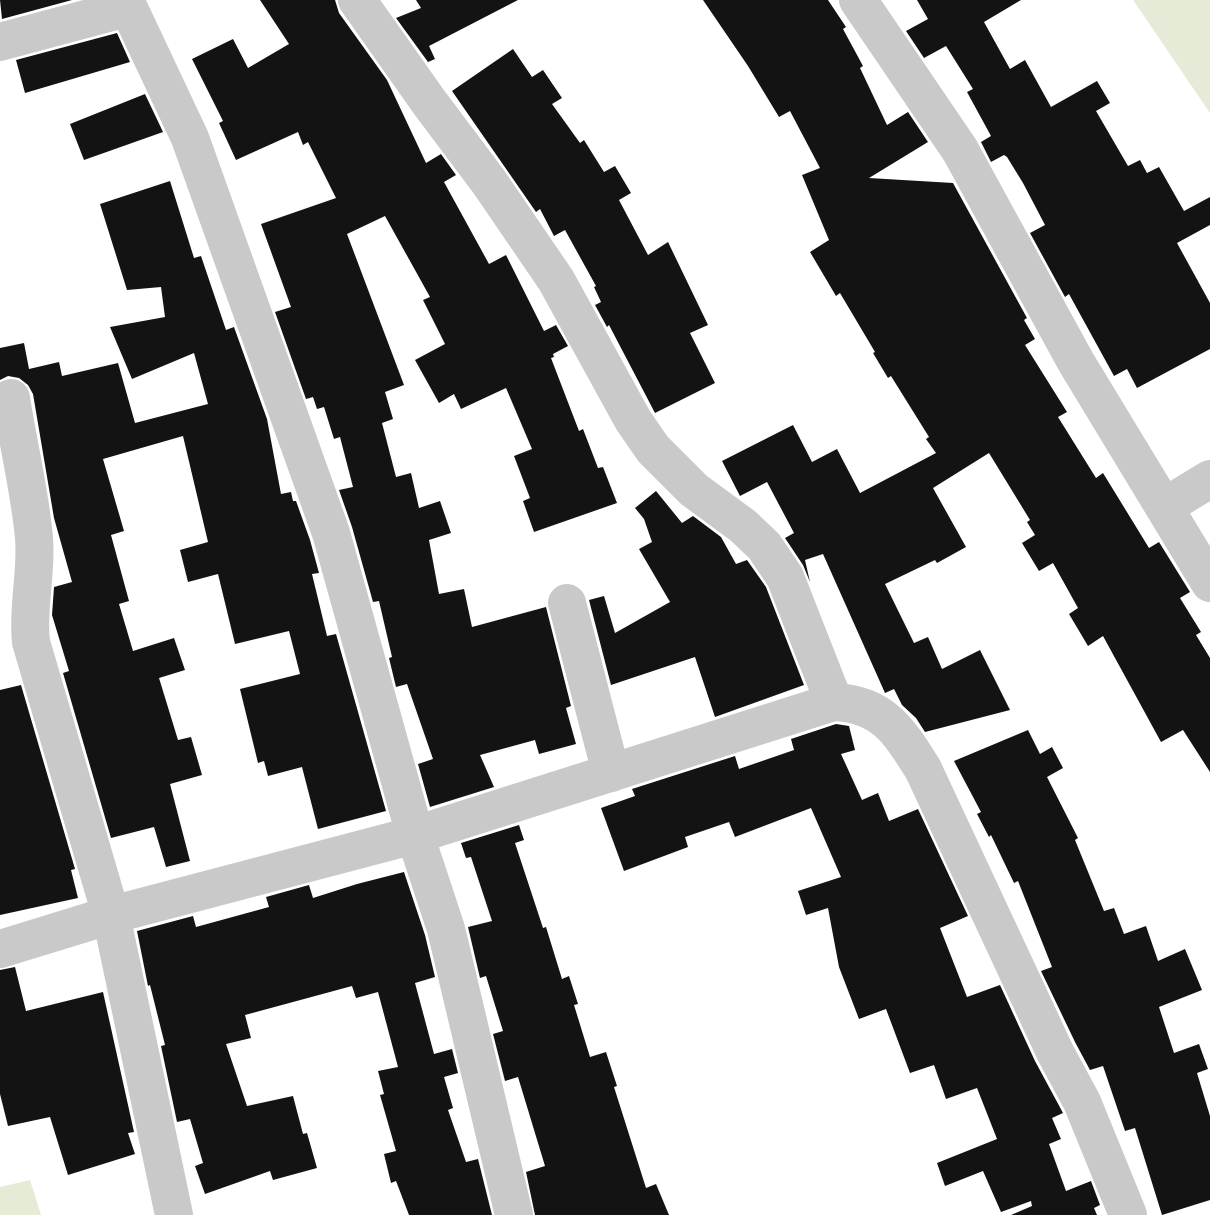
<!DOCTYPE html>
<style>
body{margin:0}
canvas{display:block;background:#fff}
</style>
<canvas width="1210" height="1215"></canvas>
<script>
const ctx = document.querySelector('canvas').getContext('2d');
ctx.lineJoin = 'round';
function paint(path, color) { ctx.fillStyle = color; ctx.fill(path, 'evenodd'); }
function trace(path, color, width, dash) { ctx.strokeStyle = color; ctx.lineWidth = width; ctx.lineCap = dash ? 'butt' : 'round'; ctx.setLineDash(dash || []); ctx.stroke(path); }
paint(new Path2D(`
 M1133 0H1210V113Z
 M30 1180 41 1215H0V1187Z`), '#e6ebd8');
paint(new Path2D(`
 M0 0H72L2 19Z
 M260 0H335L339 13 387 80 426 163 441 154 456 175 444 182 489 264 506 255 544 331 556 325 568 346 553 354 554 357 551 358 579 431 583 429 598 468 603 467 617 503 534 532 523 501 530 498 514 456 532 449 506 388 461 409 454 394 439 403 415 360 445 344 423 300 430 297 385 216 347 234 404 385 385 392 393 419 382 423 396 477 411 473 419 508 440 501 451 533 429 540 439 594 464 589 472 627 546 607 571 706 566 708 576 744 539 754 535 740 480 755 494 787 430 807 418 764 433 759 407 684 396 687 389 658 392 657 379 601 373 602 352 527 339 490 353 487 340 437 334 439 324 407 317 409 313 397 306 399 275 312 291 307 261 224 336 198 308 142 303 145 298 132 236 160 219 123 223 121 192 59 233 39 248 68 289 44Z
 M416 0H518L429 46 435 59 428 62 396 18 421 8Z
 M703 0H828L846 27 843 29 863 66 860 68 887 125 908 112 928 142 869 178 953 183 1027 318 1024 320 1035 339 1025 345 1067 412 1058 417 1096 478 1103 473 1149 548 1159 542 1190 592 1180 598 1201 632 1196 635 1210 658V772L1183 730 1161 742 1103 636 1088 646 1069 614 1078 608 1053 563 1039 571 1022 543 1035 535 1027 522 1030 520 989 453 933 488 966 547 937 563 935 560 885 584 914 643 928 637 942 669 980 650 1010 710 925 732 916 718 902 705 894 689 885 693 823 554 805 560 810 582 803 565 785 538 794 533 767 482 740 496 722 461 793 425 812 462 837 449 860 493 936 453 926 439 929 437 891 376 888 378 873 353 875 352 840 293 836 296 810 252 829 240 802 175 820 168 790 111 779 117 748 66Z
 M917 0H1021L984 22 1010 69 1025 60 1051 107 1097 81 1110 103 1096 111 1128 166 1140 160 1147 173 1159 167 1184 211 1210 197V225L1177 243 1210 303V349L1137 388 1127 369 1114 376 1069 294 1065 297 1030 233 1045 225 1023 183 1007 157 1004 155 991 162 981 142 991 136 967 92 973 89 946 46 924 58 906 31 928 19Z
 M117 33 130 62 25 93 16 60Z
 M513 49 532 77 543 70 562 98 552 104 580 143 584 140 604 172 615 166 631 193 619 200 648 255 668 242 708 325 690 333 715 383 655 413 609 325 607 327 595 305 601 302 594 287 596 286 565 230 554 236 540 209 536 212 452 91Z
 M145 94 163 132 84 160 70 124Z
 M170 181 194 258 201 256 226 330 234 327 267 419 281 494 291 492 293 501H296L310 540 319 573 312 574 327 636 336 634 386 811 318 829 302 767 268 776 264 761 258 763 240 689 300 674 289 631 235 644 218 574 188 582 180 550 208 542 183 436 103 459 124 531 111 535 129 601 119 604 133 651 174 638 185 670 159 678 178 740 191 737 202 775 170 784 190 861 166 867 154 827 111 838 63 673 69 671 52 615 54 587 72 582 54 518 33 394 28 385 19 378 8 376 0 380V348L24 343 29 369 59 362 62 376 118 363 135 423 208 404 194 353 132 379 110 327 165 317 161 287 127 290 100 204Z
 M656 491 682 523 693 516 721 537 736 564 747 560 766 587 804 685 715 717 695 657 611 685 589 600 604 596 615 633 670 602 639 549 652 542 644 519 635 508Z
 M21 685 75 869 71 870 78 898 0 915V690Z
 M836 724 849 726 855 750 841 754 862 800 878 793 889 821 918 809 968 916 940 928 967 997 1000 985 1035 1061 1063 1113 1052 1118 1061 1139 1049 1144 1066 1191 1091 1181 1100 1205 1094 1208 1097 1215H1011L1032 1206 1031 1201 1001 1212 983 1171 945 1186 937 1163 997 1139 977 1088 946 1099 934 1065 910 1073 886 1009 859 1019 839 967 828 908 806 915 798 891 841 877 811 808 735 837 729 822 685 837 688 847 624 871 601 808 635 796 632 789 735 756 739 769 794 750 791 739Z
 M1028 730 1040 754 1052 747 1063 768 1047 777 1078 838 1075 840 1104 911 1114 908 1124 934 1146 926 1158 961 1185 949 1202 990 1159 1007 1174 1053 1199 1044 1208 1069 1197 1073 1210 1116V1200L1162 1215 1135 1128 1125 1131 1103 1066 1090 1070 1075 1042 1041 971 1052 967 1018 881 1014 883 991 835 989 837 977 814 981 812 954 761Z
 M519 825 524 840 515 843 543 928 546 927 562 979 569 976 578 1004 574 1005 590 1057 606 1052 617 1086 614 1087 646 1188 656 1184 669 1215H535L526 1172 545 1166 518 1077 505 1081 493 1034 503 1031 486 976 480 978 468 927 492 921 471 857 466 858 461 843Z
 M404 872 425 935 435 977 415 983 434 1054 452 1049 458 1073 444 1077 453 1108 448 1110 466 1162 478 1159 492 1215H409L396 1181 391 1183 384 1154 396 1151 380 1095 384 1094 378 1071 398 1067 378 992 356 998 352 986 245 1015 251 1038 226 1044 247 1106 293 1096 303 1134 307 1133 317 1168 273 1180 270 1171 205 1194 195 1166 203 1163 190 1119 177 1122 161 1046 165 1045 150 985 148 986 137 931 193 916 196 927 269 907 266 897 309 885 313 898 357 884Z
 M15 967 26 1011 103 992 134 1132 128 1133 135 1154 68 1175 50 1117 8 1126 0 1094V970Z`), '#131313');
trace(new Path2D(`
 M125 0 190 138 331 533 415 835 446 929 514 1215
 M357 0 429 102 489 182 556 280 633 420 653 449 694 490 743 526 764 546 785 577 834 702
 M858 0 960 150 1076 362 1210 583
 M0 42 127 8
 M11 398C18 444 30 492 34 538 37 573 27 607 31 642L111 915 174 1215
 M1164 507 1210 479
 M567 603 611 773
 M0 949 111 915 415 835 834 702C883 704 899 731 923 769L1055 1052 1082 1102 1128 1215`), '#c9c9c9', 38);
</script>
